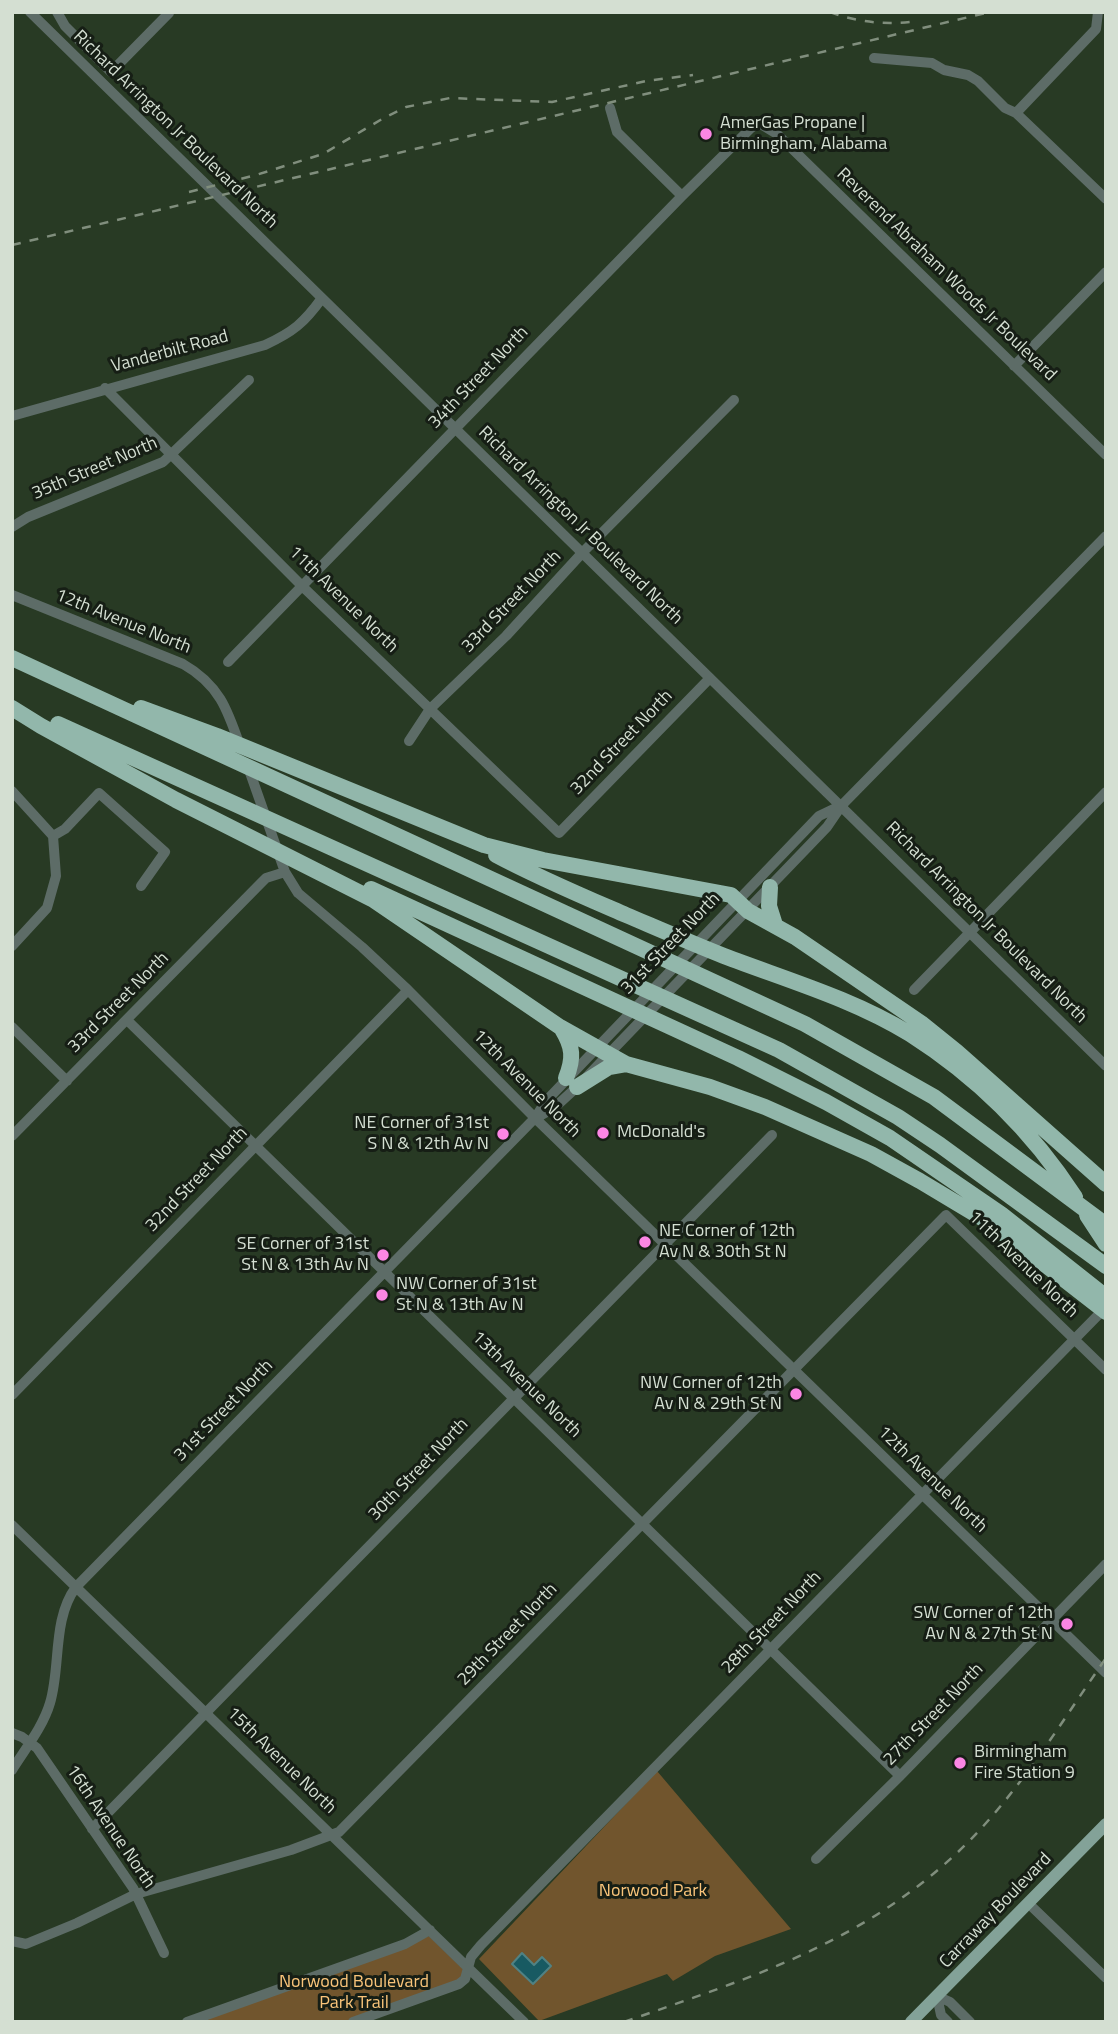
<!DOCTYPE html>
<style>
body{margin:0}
#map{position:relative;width:1118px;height:2034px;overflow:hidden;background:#283a24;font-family:"Titillium Web",sans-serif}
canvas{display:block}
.frame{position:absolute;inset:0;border:14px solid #d4dfd2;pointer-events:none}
</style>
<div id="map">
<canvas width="1118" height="2034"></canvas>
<div class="frame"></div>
</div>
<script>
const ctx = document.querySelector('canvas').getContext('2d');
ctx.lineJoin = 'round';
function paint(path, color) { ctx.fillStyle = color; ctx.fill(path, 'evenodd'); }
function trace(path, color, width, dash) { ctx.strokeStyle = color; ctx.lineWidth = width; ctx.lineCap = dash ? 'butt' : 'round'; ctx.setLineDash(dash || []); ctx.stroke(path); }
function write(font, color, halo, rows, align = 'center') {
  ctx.font = font + ' "Titillium Web",sans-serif'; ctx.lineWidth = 6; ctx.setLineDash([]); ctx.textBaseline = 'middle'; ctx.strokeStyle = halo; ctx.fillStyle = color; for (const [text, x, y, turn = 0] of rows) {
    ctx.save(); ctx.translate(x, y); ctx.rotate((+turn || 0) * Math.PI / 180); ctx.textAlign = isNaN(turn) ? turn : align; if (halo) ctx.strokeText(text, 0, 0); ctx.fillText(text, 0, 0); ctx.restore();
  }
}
paint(new Path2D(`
 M657 1771 791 1929 715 1956 673 1981 667 1974 539 2021 479 1959Z
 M429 1936 463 1969 465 1979 353 2022H196Z`), '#71552d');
const water = new Path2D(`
 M522 1953 534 1965 542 1957 551 1966 533 1984 512 1964Z`);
paint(water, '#185a62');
trace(water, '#508284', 2);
trace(new Path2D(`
 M30 12 1106 1066
 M57 12 65 26 111 72 169 13
 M874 58 932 63 944 70 968 75 978 81 1005 108 1016 113 1106 199
 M610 108 617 132 682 196
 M1016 113 1096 29 1098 12
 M1014 366 1106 272
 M105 388 302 586 559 833 710 678
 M12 416 265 345C293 332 304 323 322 298
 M12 527 28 517 163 462 249 380
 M12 595 183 664C220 685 228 711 241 749
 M228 662 682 196 751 128 759 123 777 134 1106 455
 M409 741 430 709 506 636 583 552 734 400
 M247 764 285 872 298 893 362 947 408 990 535 1118 1106 1673
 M12 791 53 836
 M53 836 65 829 99 793 165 852 141 886
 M12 946 47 908 56 876 53 836
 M914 990 1106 792
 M127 1020 900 1776
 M12 1027 67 1081
 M538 1117 554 1108 577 1087 827 827 842 805 1106 536
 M12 1136 261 883 266 878 285 872
 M12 1395 408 990
 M12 1525 524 2022
 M12 1733 22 1737 37 1748 133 1888 164 1953
 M12 1770C25 1749 43 1727 50 1703 61 1667 52 1619 76 1587L535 1118 546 1101 819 816 842 805
 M92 1829 772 1135
 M816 1859 900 1776 1106 1564
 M1028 1903 1106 1978
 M12 1941 26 1944 77 1923 136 1894 291 1850 339 1832 946 1215 1106 1370
 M937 1996 950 2002 970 2022
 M937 1996 941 2015 948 2022
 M187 2022 405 1944 430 1930
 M353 2022 459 1984 465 1979 471 1957 481 1945 1106 1307`), '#5d6c67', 10);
trace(new Path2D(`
 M911 2022 1106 1824`), '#83a298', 12);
trace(new Path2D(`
 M12 658 805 1024 934 1097 1106 1225
 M12 708 41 726 176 800 372 899 560 1027 626 1064 710 1087 765 1107 871 1154 920 1181 985 1220 1025 1249 1106 1312
 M141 708 217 736 484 845 543 860 731 895 748 911 795 937 921 1023 957 1052 1106 1184
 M58 724 779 1050 898 1117 940 1145 1106 1266
 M496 855C539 878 582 896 626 915 659 929 691 943 724 956 787 980 853 999 910 1034 976 1076 1032 1131 1075 1197
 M770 887 769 906 775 925
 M371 889 738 1058 826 1102 890 1138 1001 1214 1106 1297
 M562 1029C573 1047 574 1058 566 1078
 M577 1087 609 1067 626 1064
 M1087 1215 1106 1244`), '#92b7ab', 16);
trace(new Path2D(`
 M830 12C859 23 888 25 918 21
 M189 192 256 175 323 154 382 119 406 107 450 98 552 102 646 81 693 75
 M12 245 990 12
 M624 2022C749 1978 859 1945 958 1852 1017 1796 1060 1724 1106 1658`), '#808e7d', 2.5, [9, 9]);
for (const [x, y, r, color] of [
 [706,134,7,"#fc86e4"],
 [603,1133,7,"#fc86e4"],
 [503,1134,7,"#fc86e4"],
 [645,1242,7,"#fc86e4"],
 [383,1255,7,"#fc86e4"],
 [382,1295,7,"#fc86e4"],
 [796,1394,7,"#fc86e4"],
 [1067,1624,7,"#fc86e4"],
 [960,1763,7,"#fc86e4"]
]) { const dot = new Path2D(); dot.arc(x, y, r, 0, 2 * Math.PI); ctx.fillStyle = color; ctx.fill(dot); trace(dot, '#161e15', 2.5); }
write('18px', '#d4dfd2', '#161e15', [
 ["AmerGas Propane |",720,124],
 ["Birmingham, Alabama",720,145],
 ["NE Corner of 31st",489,1124,"right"],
 ["S N & 12th Av N",489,1145,"right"],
 ["McDonald's",617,1133],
 ["NE Corner of 12th",659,1232],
 ["Av N & 30th St N",659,1253],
 ["SE Corner of 31st",369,1245,"right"],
 ["St N & 13th Av N",369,1266,"right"],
 ["NW Corner of 31st",396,1285],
 ["St N & 13th Av N",396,1306],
 ["NW Corner of 12th",782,1384,"right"],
 ["Av N & 29th St N",782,1405,"right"],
 ["SW Corner of 12th",1053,1614,"right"],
 ["Av N & 27th St N",1053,1635,"right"],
 ["Birmingham",974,1753],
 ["Fire Station 9",974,1774]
], 'left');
write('18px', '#d4dfd2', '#161e15', [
 ["Richard Arrington Jr Boulevard North",175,130,44],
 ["Reverend Abraham Woods Jr Boulevard",946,275,44],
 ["Vanderbilt Road",170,352,-15],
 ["34th Street North",479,378,-46],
 ["35th Street North",95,469,-23],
 ["Richard Arrington Jr Boulevard North",580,526,44],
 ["11th Avenue North",343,600,44],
 ["33rd Street North",512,602,-46],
 ["12th Avenue North",123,622,22],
 ["32nd Street North",622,743,-46],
 ["Richard Arrington Jr Boulevard North",986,923,45],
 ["31st Street North",671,944,-46],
 ["33rd Street North",119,1003,-45],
 ["12th Avenue North",526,1084,45],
 ["32nd Street North",197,1180,-46],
 ["11th Avenue North",1023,1265,44],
 ["13th Avenue North",526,1385,44],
 ["31st Street North",224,1411,-46],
 ["30th Street North",419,1470,-46],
 ["12th Avenue North",932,1480,44],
 ["28th Street North",772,1623,-46],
 ["29th Street North",508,1635,-46],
 ["27th Street North",934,1715,-46],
 ["15th Avenue North",281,1761,44],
 ["16th Avenue North",110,1827,56],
 ["Carraway Boulevard",996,1911,-46]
]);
write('18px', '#f9c47a', '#161e15', [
 ["Norwood Park",653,1892],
 ["Norwood Boulevard",354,1983],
 ["Park Trail",354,2004]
]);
</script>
